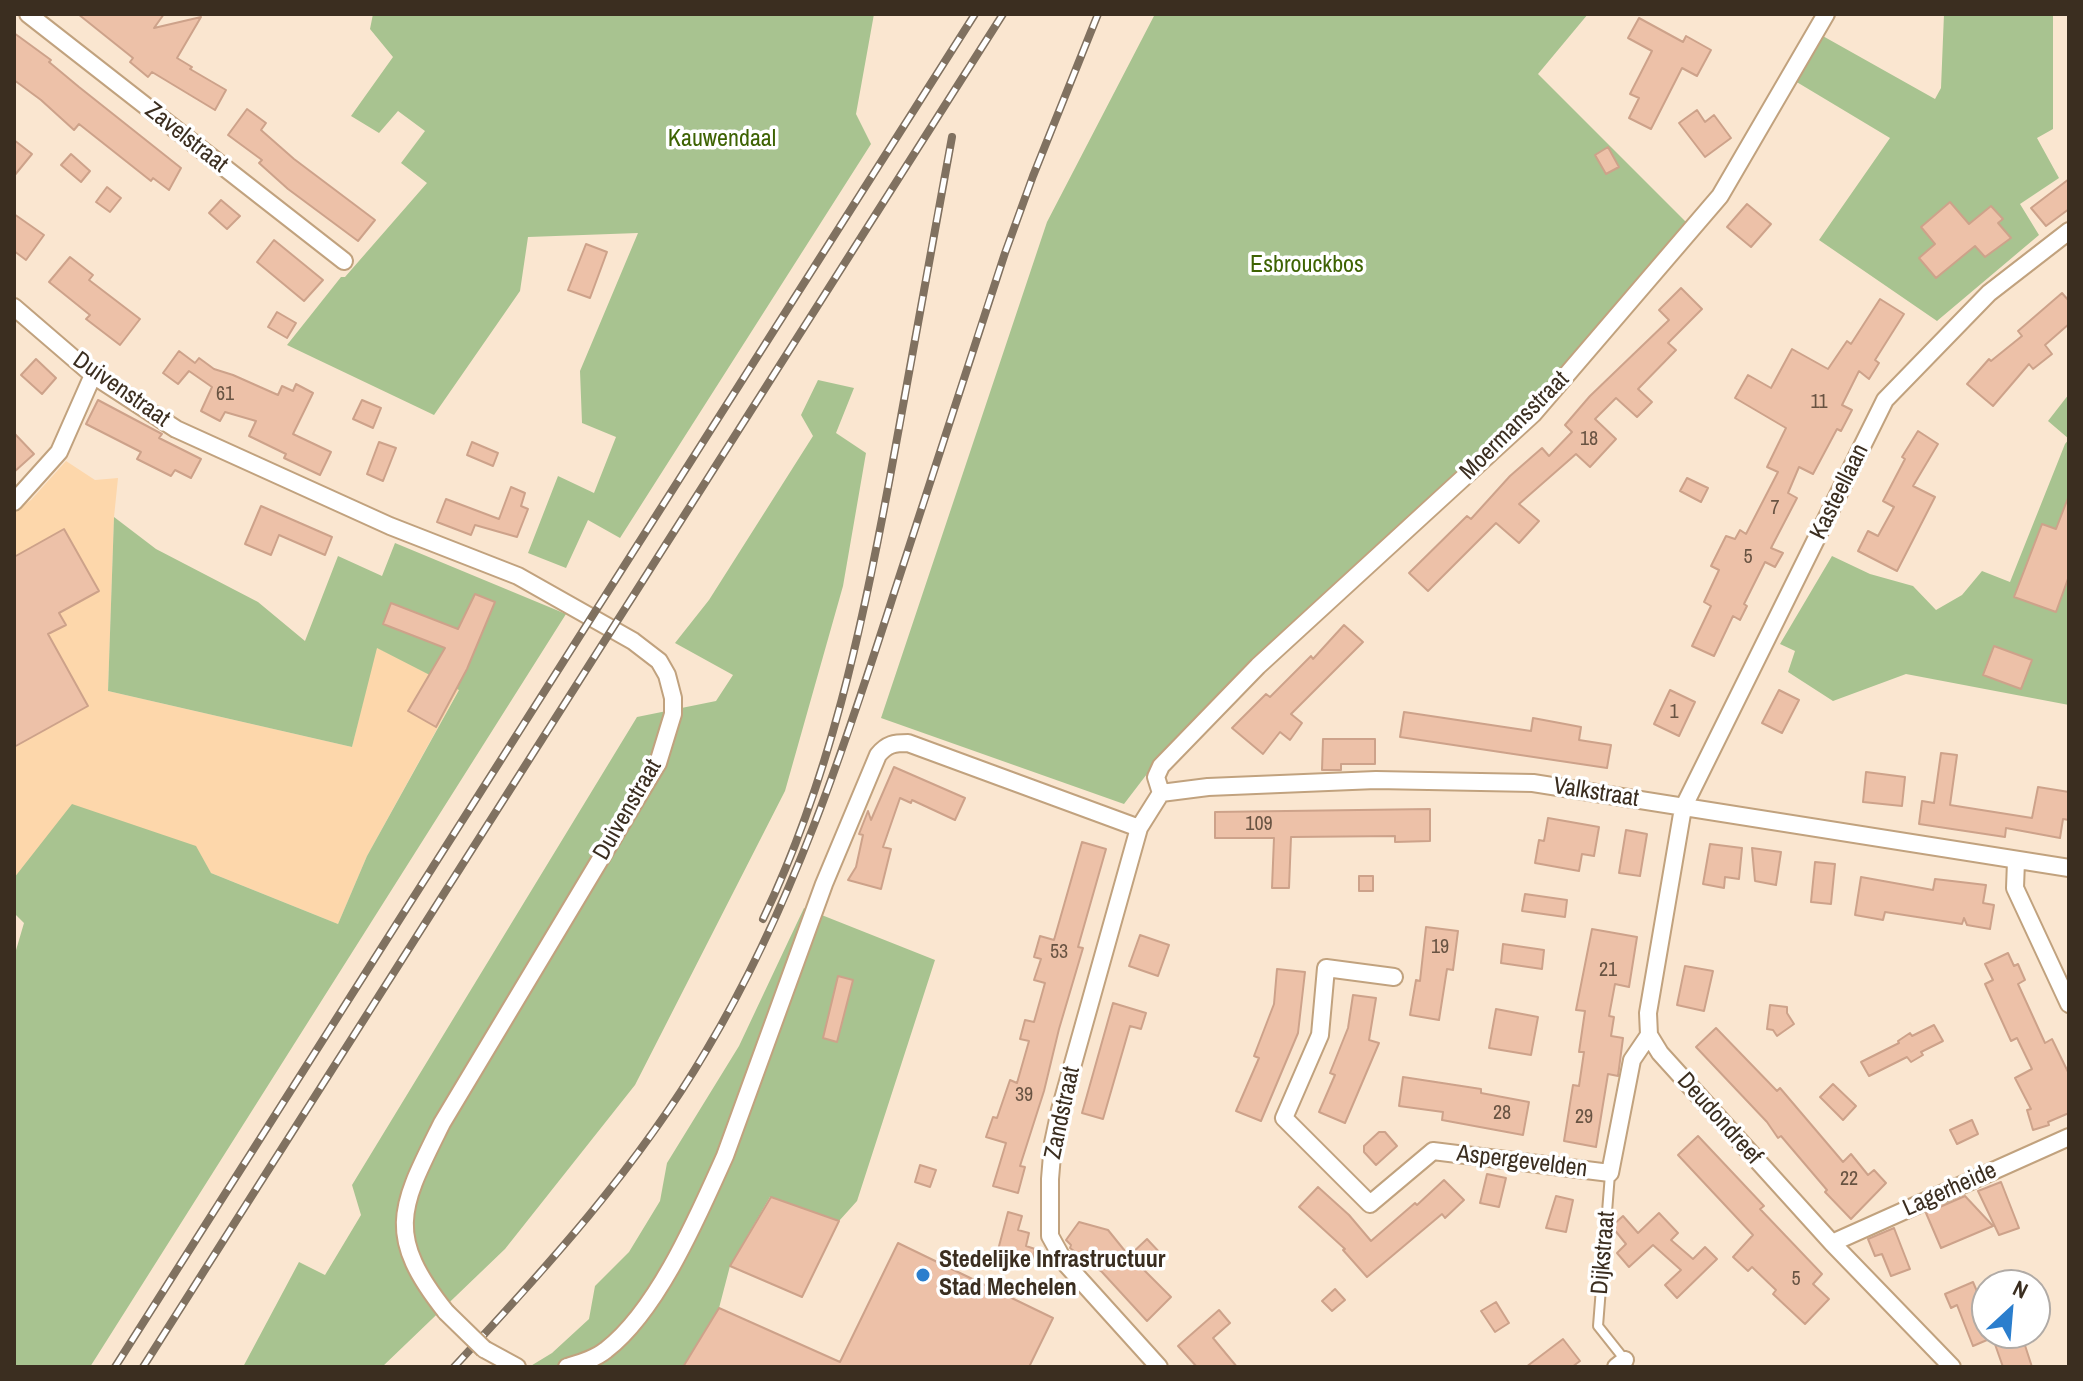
<!DOCTYPE html>
<style>
body{margin:0}
#map{position:relative;width:2083px;height:1381px;overflow:hidden;background:#fae6d0;font-family:"Archivo Narrow",sans-serif}
canvas{display:block}
.frame{position:absolute;inset:0;border:16px solid #3b2e20;pointer-events:none}
.north{position:absolute;left:1971px;top:1269px;width:80px;height:80px;box-sizing:border-box;background:#fff;border:2px solid #b1aba6;border-radius:50%;rotate:26deg;font-size:22px;font-weight:700;line-height:32px;text-align:center;color:#3b2e20}
.north::after{content:'';display:block;margin:auto;width:28px;height:36px;background:#2b7ecd;clip-path:polygon(50% 0,100% 100%,50% 72%,0 100%)}
</style>
<div id="map">
<canvas width="2083" height="1381"></canvas>
<div class="frame"></div>
<div class="north">N</div>
</div>
<script>
const ctx = document.querySelector('canvas').getContext('2d');
ctx.lineJoin = 'round';
function paint(path, color) { ctx.fillStyle = color; ctx.fill(path, 'evenodd'); }
function trace(path, color, width, dash) { ctx.strokeStyle = color; ctx.lineWidth = width; ctx.lineCap = dash ? 'butt' : 'round'; ctx.setLineDash(dash || []); ctx.stroke(path); }
function write(font, color, halo, rows, align = 'center') {
  ctx.font = font + ' "Archivo Narrow",sans-serif'; ctx.lineWidth = 7; ctx.setLineDash([]); ctx.textBaseline = 'middle'; ctx.strokeStyle = halo; ctx.fillStyle = color; for (const [text, x, y, turn = 0] of rows) {
    ctx.save(); ctx.translate(x, y); ctx.rotate((+turn || 0) * Math.PI / 180); ctx.textAlign = isNaN(turn) ? turn : align; if (halo) ctx.strokeText(text, 0, 0); ctx.fillText(text, 0, 0); ctx.restore();
  }
}
paint(new Path2D(`
 M66 461 95 480 118 478 114 517 108 691 352 747 376 647 459 689 367 856 338 924 211 873 14 878V512L31 500Z`), '#fdd7ab');
paint(new Path2D(`
 M373 14H874L856 114 871 144 620 538 588 520 566 568 528 553 558 476 594 493 616 437 582 423 580 371 638 233 528 237 520 291 434 415 287 345 341 277H345L427 183 401 163 425 131 398 111 379 133 351 116 393 57 370 29Z
 M1155 14H1588L1538 74 1686 222 1525 409 1236 677 1150 770 1124 804 881 718 1047 222Z
 M1944 14H2053V129L2037 138 2059 178 2020 204 2039 235 1937 321 1819 240 1890 138 1795 81 1821 35 1935 99 1941 88Z
 M818 380 854 388 836 433 866 453 843 586 785 791 635 1085 505 1249 382 1367H243L299 1262 325 1275 361 1215 352 1185 637 717 716 701 733 675 675 643 709 600 813 436 801 415Z
 M2069 394V439L2048 421Z
 M2069 439V705L1906 674 1833 701 1788 672 1795 651 1780 644 1832 556 1870 574 1913 586 1936 610 1962 595 1982 571 2010 582 2065 444Z
 M114 517 156 549 258 602 305 641 338 556 382 576 395 543 566 614 90 1367H14V957L24 923 14 913V878L72 804 196 846 211 873 338 924 367 856 459 690 377 648 352 747 108 691Z
 M804 908 935 960 857 1201 839 1221 770 1197 730 1266 719 1308 683 1367H529L552 1353 589 1319 595 1286 629 1252 660 1201 667 1163 739 1046Z`), '#a8c390');
const building = new Path2D(`
 M78 14H164L154 28 201 17 177 58 192 67 190 69 226 90 215 110 152 72 148 77 130 62 133 58Z
 M1639 18 1683 42 1686 36 1711 50 1697 76 1682 68 1651 129 1629 118 1639 98 1630 94 1652 51 1628 38Z
 M14 33 51 60 49 62 79 87 181 168 169 190 153 178 151 181 79 124 74 130 41 100 14 80Z
 M247 109 266 123 261 130 294 159 375 220 358 241 288 189 259 163 262 160 228 135Z
 M1697 110 1705 122 1714 115 1731 138 1705 157 1679 123Z
 M14 140 32 154 14 176Z
 M1608 147 1619 167 1606 174 1595 155Z
 M71 154 90 171 81 182 61 165Z
 M2069 179V209L2046 226 2031 208Z
 M107 187 121 198 110 212 96 202Z
 M221 200 240 216 227 229 209 213Z
 M1950 202 1969 224 1991 206 2003 219 1998 223 2011 238 1985 257 1975 246 1936 278 1919 258 1935 244 1921 227Z
 M1747 204 1771 224 1751 247 1727 227Z
 M14 214 44 235 26 260 14 251Z
 M274 240 323 280 304 301 257 262Z
 M586 244 607 252 590 298 568 290Z
 M70 257 93 275 89 280 140 319 120 345 86 319 90 315 49 282Z
 M1681 288 1702 309 1668 343 1676 350 1638 389 1652 402 1637 417 1616 398 1595 419 1616 439 1590 467 1576 454 1519 504 1539 521 1519 543 1496 523 1428 591 1409 573 1467 516 1471 519 1510 476 1542 448 1549 456 1572 432 1565 425 1590 396 1669 320 1659 310Z
 M2062 293 2069 301V324L2045 345 2052 354 2033 369 2029 364 1993 406 1967 384 1989 359 1991 361 2022 336 2018 331Z
 M1880 299 1904 314 1875 360 1879 363 1869 379 1859 371 1842 405 1852 410 1841 431 1837 429 1813 474 1799 467 1788 493 1797 498 1771 548 1783 553 1775 567 1765 562 1744 604 1747 606 1740 620 1733 616 1714 656 1692 646 1711 606 1704 602 1719 570 1711 566 1726 536 1735 539 1740 530 1746 534 1778 472 1767 467 1786 428 1735 398 1748 375 1771 388 1792 349 1828 369 1847 341 1851 344Z
 M277 312 296 323 287 338 268 327Z
 M179 351 195 363 199 358 214 369 233 375 278 395 282 386 293 391 296 384 313 393 293 434 331 452 320 475 284 458 286 454 249 436 256 421 225 412 220 421 201 411 212 387 189 371 178 384 163 373Z
 M36 359 56 378 42 394 21 375Z
 M98 400 162 434 159 438 201 459 191 478 175 470 171 476 137 459 141 452 86 424Z
 M362 400 381 408 373 428 353 419Z
 M1918 431 1938 444 1913 486 1935 497 1897 571 1858 551 1868 531 1878 536 1894 507 1883 501 1905 459 1902 457Z
 M14 433 34 454 14 472Z
 M379 442 396 448 383 481 367 474Z
 M472 442 498 453 493 466 467 455Z
 M1687 478 1708 488 1701 502 1680 491Z
 M511 487 525 493 521 506 528 509 517 537 475 525 471 535 437 522 446 499 499 519Z
 M2068 498 2069 576 2056 612 2014 597 2042 524 2056 529Z
 M261 506 332 537 325 555 279 535 271 555 245 544Z
 M64 529 99 591 59 613 66 625 48 634 88 706 14 747V557Z
 M475 594 495 602 467 669 436 727 408 711 445 648 383 624 391 603 458 629Z
 M1344 625 1363 642 1291 714 1302 723 1290 740 1280 732 1263 754 1232 728 1266 694 1270 697 1311 656 1313 659Z
 M1994 646 2032 660 2021 689 1983 675Z
 M1670 690 1695 702 1679 736 1654 724Z
 M1779 690 1799 700 1782 733 1762 723Z
 M1404 712 1531 731 1533 718 1581 727 1579 740 1611 745 1607 768 1400 737Z
 M1323 739H1375V764H1341V770H1322Z
 M1941 753 1957 755 1950 805 2032 818 2038 787 2069 792V820L2063 819 2060 838 2006 828 2005 837 1919 824 1922 801 1934 803Z
 M894 767 965 798 955 820 912 800 911 803 900 798 883 847 891 849 881 889 848 880 856 867 863 835 859 834 868 811 871 820Z
 M1866 772 1905 777 1902 806 1863 802Z
 M1430 809V841L1395 842V836L1291 837 1289 888H1272L1274 838H1215V812Z
 M1548 818 1599 827 1594 856 1582 854 1579 871 1535 863 1539 840 1544 841Z
 M1626 830 1647 834 1640 876 1619 873Z
 M1082 842 1106 849 1078 947 1083 948 1059 1029 1044 1091 1020 1166 1025 1167 1018 1193 993 1186 1006 1143 986 1137 993 1117 997 1118 1010 1080 1017 1083 1029 1041 1020 1039 1025 1020 1034 1022 1045 983 1034 980 1041 959 1034 957 1040 936 1054 940Z
 M1710 844 1742 848 1739 879 1725 877 1724 888 1703 884Z
 M1752 848 1781 852 1776 885 1755 881Z
 M1815 862 1835 864 1831 904 1811 902Z
 M1359 876H1373V891H1359Z
 M1861 877 1933 890 1935 879 1986 885 1983 903 1994 905 1990 929 1967 925 1964 918 1962 924 1885 912 1883 920 1855 915Z
 M1525 894 1567 900 1565 917 1522 911Z
 M1426 927 1458 931 1453 970 1447 969 1439 1020 1410 1015 1416 980 1420 981Z
 M1592 929 1637 937 1629 987 1615 984 1609 1016 1614 1017 1611 1036 1623 1038 1618 1076 1608 1074 1596 1147 1564 1141 1573 1085 1579 1086 1584 1052H1579L1585 1011 1576 1010Z
 M1140 935 1169 945 1158 976 1129 966Z
 M1503 944 1544 950 1542 969 1501 963Z
 M2008 953 2014 966 2018 964 2025 980 2018 984 2045 1043 2052 1039 2069 1074V1113L2048 1122 2049 1125 2033 1130 2027 1110 2031 1109 2015 1078 2032 1069 2017 1038 2011 1041 1985 984 1993 980 1985 964Z
 M1685 966 1713 971 1704 1011 1677 1005Z
 M1277 969 1305 972 1298 1033 1261 1121 1236 1111 1259 1058 1254 1056 1274 1004Z
 M838 976 853 980 837 1042 823 1038Z
 M1353 995 1376 998 1369 1040 1379 1043 1345 1123 1319 1112 1335 1075 1330 1073 1348 1028Z
 M1113 1003 1146 1013 1141 1029 1130 1026 1103 1119 1082 1113Z
 M1770 1005 1787 1007V1013L1794 1024 1777 1036 1773 1030 1767 1029Z
 M1496 1009 1538 1017 1531 1055 1489 1048Z
 M1934 1025 1943 1041 1921 1052 1923 1055 1911 1062 1907 1057 1869 1076 1861 1062 1899 1043 1898 1041 1910 1033 1912 1036Z
 M1716 1028 1777 1091 1780 1088 1843 1162 1851 1154 1868 1175 1874 1170 1886 1183 1851 1219 1825 1192 1827 1190 1781 1136 1778 1138 1767 1122 1696 1047Z
 M1403 1077 1481 1089V1093L1529 1102 1523 1135 1442 1120 1443 1112 1399 1106Z
 M1833 1084 1856 1106 1843 1120 1820 1097Z
 M1972 1120 1978 1134 1957 1144 1950 1130Z
 M1379 1132H1385L1397 1146 1376 1165 1364 1152V1146Z
 M1698 1136 1764 1206 1760 1209 1822 1274 1813 1284 1829 1299 1805 1324 1773 1294 1776 1290 1752 1267 1748 1271 1733 1257 1753 1235 1678 1155Z
 M920 1165 936 1170 930 1187 915 1182Z
 M1487 1174 1506 1178 1499 1207 1480 1203Z
 M1444 1180 1464 1200 1445 1218 1442 1214 1367 1277 1343 1250 1345 1249 1299 1207 1318 1187 1349 1215 1371 1241 1415 1203 1417 1205Z
 M2001 1182 2019 1228 1999 1235 1978 1191Z
 M1556 1196 1573 1200 1566 1232 1546 1228Z
 M1965 1196 1993 1226 1941 1248 1926 1213Z
 M771 1197 839 1221 802 1297 730 1266Z
 M1008 1212 1022 1216 1018 1230 1029 1233 1026 1246 1035 1249 1030 1268 999 1262 1002 1252 998 1250Z
 M1659 1213 1678 1233 1671 1240 1693 1259 1705 1247 1717 1259 1677 1298 1665 1285 1681 1270 1653 1245 1629 1267 1617 1253 1626 1244 1613 1228V1225L1623 1216 1638 1233Z
 M1079 1222 1108 1230 1129 1256 1147 1239 1161 1254 1144 1270 1171 1297 1147 1321 1102 1272 1070 1248 1071 1245 1066 1240Z
 M1894 1228 1910 1269 1891 1276 1882 1254 1875 1256 1868 1239Z
 M898 1243 1053 1318 1029 1367H683L719 1308 840 1362Z
 M1973 1282 1987 1315V1340L1973 1346 1957 1305 1951 1308 1945 1294Z
 M1335 1289 1345 1300 1332 1311 1322 1301Z
 M1496 1302 1509 1323 1495 1332 1481 1311Z
 M1219 1310 1230 1323 1213 1338 1237 1367H1197L1178 1346Z
 M1991 1333H2021L2032 1367H2003Z
 M1563 1339 1580 1361 1572 1367H1526Z`);
paint(building, '#edc1a8');
trace(building, '#cda28a', 2);
const lane = new Path2D(`
 M1610 1174 1598 1326 1625 1360`);
const street = new Path2D(`
 M28 14 344 261
 M14 307 93 375 176 429 390 526 518 576 633 641 659 661 667 675 673 698V714L658 763 442 1123C401 1206 383 1233 446 1312
 M14 502 59 452 93 375
 M1161 793 1156 777 1161 766 1258 666 1533 414 1720 196 1826 14
 M2016 861 2015 888 2069 1004
 M1394 977 1326 968 1320 1035 1284 1118 1370 1204 1433 1151 1610 1173 1632 1060 1649 1035
 M1832 1243 2069 1137
 M484 1349 517 1367
 M567 1367C580 1363 595 1359 606 1350 658 1310 698 1216 725 1156L824 884 878 755C887 744 894 743 908 743L1139 828
 M1159 1367 1065 1263 1050 1236V1179L1053 1143 1060 1110 1139 828 1161 793 1208 787 1376 780 1533 783 2069 868
 M1616 1367 1625 1360
 M1952 1367 1832 1243 1660 1053 1649 1035 1648 1013 1683 808 1885 400 1989 293 2069 231`);
trace(lane, '#c1a27e', 12);
trace(street, '#c1a27e', 20);
trace(lane, '#fff', 8);
trace(street, '#fff', 16);
const rail = new Path2D(`
 M763 919C830 779 862 628 890 477 911 364 931 250 952 137
 M115 1367 975 14
 M143 1367 1003 14
 M454 1367C546 1268 637 1168 706 1051 792 907 844 749 895 590 932 478 968 365 1005 253L1033 176 1098 14`);
trace(rail, '#807160', 8);
trace(rail, '#fff', 5, [15]);
const streetBridge = new Path2D(`
 M446 1312 484 1349`);
trace(streetBridge, '#c1a27e', 20, []);
trace(streetBridge, '#fff', 16);
for (const [x, y, r, color] of [
 [923,1275,8,"#2b7ecd"]
]) { const dot = new Path2D(); dot.arc(x, y, r, 0, 2 * Math.PI); ctx.fillStyle = color; ctx.fill(dot); trace(dot, '#fff', 3); }
write('20px', '#685342', null, [
 ["61",225,395],
 ["11",1819,403],
 ["18",1589,440],
 ["7",1775,509],
 ["5",1748,558],
 ["1",1674,713],
 ["109",1259,825],
 ["19",1440,948],
 ["53",1059,953],
 ["21",1608,971],
 ["39",1024,1096],
 ["28",1502,1114],
 ["29",1584,1118],
 ["22",1849,1180],
 ["5",1796,1280]
]);
write('24px', '#3b2e20', '#fff', [
 ["Zavelstraat",186,138,38],
 ["Duivenstraat",121,390,35],
 ["Moermansstraat",1515,426,-45],
 ["Kasteellaan",1840,492,-64],
 ["Valkstraat",1596,793,9],
 ["Duivenstraat",628,810,-60],
 ["Zandstraat",1063,1113,-78],
 ["Deudondreef",1719,1119,48],
 ["Aspergevelden",1522,1162,7],
 ["Lagerheide",1950,1190,-24],
 ["Dijkstraat",1604,1253,-85]
]);
write('24px', '#3e6303', '#fff', [
 ["Kauwendaal",722,140],
 ["Esbrouckbos",1307,266]
]);
write('bold 24px', '#3b2e20', '#fff', [
 ["Stedelijke Infrastructuur",939,1261],
 ["Stad Mechelen",939,1289]
], 'left');
</script>
